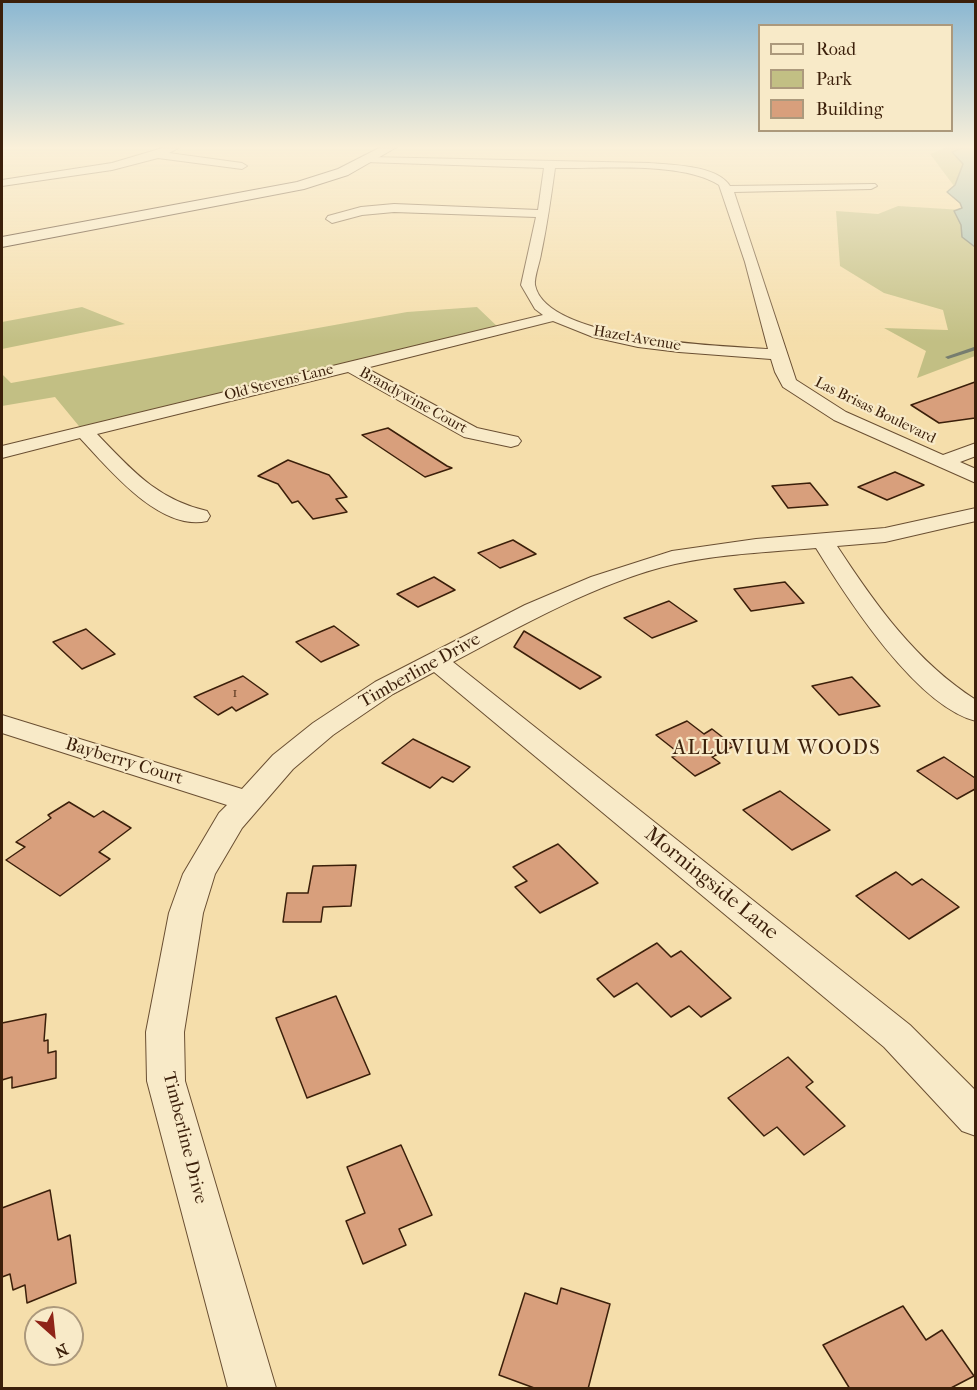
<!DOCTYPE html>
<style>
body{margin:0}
#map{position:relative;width:977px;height:1390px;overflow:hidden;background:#f5deab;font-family:"IM FELL French Canon",serif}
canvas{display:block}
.frame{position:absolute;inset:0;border:3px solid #3b1f0a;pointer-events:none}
.legend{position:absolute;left:758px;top:24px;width:195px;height:108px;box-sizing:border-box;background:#f8eac8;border:2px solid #ac997c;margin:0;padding:8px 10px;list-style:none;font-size:18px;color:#3b1f0a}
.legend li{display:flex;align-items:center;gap:12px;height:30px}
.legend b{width:30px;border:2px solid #ac997c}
.north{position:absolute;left:24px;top:1306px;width:60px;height:60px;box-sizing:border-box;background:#f8eac8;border:2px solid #ac997c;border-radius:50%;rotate:153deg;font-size:16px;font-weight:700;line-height:24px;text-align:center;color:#3b1f0a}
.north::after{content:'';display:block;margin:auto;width:21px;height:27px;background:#8f2418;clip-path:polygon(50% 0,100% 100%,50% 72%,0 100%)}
</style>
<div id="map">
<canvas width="977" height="1390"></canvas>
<div class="frame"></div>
<ul class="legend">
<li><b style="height:8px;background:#f8eac8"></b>Road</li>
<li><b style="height:16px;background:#c2bf84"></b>Park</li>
<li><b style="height:16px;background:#d89f7c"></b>Building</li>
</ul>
<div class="north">N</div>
</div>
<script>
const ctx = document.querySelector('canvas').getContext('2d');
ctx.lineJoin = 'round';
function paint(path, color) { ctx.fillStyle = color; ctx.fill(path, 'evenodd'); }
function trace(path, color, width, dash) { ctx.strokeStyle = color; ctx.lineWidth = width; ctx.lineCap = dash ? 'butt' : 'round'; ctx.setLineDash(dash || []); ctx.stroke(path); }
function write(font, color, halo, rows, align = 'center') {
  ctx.font = font + ' "IM FELL French Canon",serif'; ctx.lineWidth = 4.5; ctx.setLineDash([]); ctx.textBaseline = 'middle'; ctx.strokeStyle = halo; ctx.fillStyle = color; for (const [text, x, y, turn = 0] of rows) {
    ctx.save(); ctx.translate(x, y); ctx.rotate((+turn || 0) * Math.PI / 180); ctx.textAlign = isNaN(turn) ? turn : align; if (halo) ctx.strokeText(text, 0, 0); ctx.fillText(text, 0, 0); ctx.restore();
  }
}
paint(new Path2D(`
 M947 147H964L952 152 963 164 954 186 930 154Z
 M898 206 963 210 975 243V356L917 378 926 351 884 328 948 330 943 310 884 293 840 266 836 211 878 214Z
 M82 307 125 324 2 349V322Z
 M477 307 499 328 83 431 55 397 2 406V374L11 383 407 312Z`), '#c2bf84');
const water = new Path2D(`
 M964 147H975V247L962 237 961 225 954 211 962 208 960 203 947 192 955 185 963 164 952 152Z`);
paint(water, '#9ebbb2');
trace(water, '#767d6f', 1.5);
paint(new Path2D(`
 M974 347H976V350L948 359 945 357Z`), '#767d6f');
const building = new Path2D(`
 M975 382V418L939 423 911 405Z
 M388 428 447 466 452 468 425 477 362 435Z
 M288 460 329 475 347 497 336 499 347 512 313 519 298 501 292 503 278 484 258 476Z
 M895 472 924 485 887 500 858 487Z
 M810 483 828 505 788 508 772 486Z
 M513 540 536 554 500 568 478 553Z
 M434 577 455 590 418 607 397 594Z
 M785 582 804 603 751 611 734 589Z
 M669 601 697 621 652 638 624 618Z
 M334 626 359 645 321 662 296 642Z
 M86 629 115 654 82 669 53 642Z
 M524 631 601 677 580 689 514 647Z
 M243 676 268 694 236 711 232 707 218 715 194 697Z
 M852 677 880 706 839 715 812 686Z
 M687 721 704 734 712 729 734 746 712 757 720 763 695 776 672 757 680 754 656 735Z
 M413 739 470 767 453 782 442 777 430 788 382 763Z
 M944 757 975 778V789L957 799 917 771Z
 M780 791 830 830 792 850 743 810Z
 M69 802 94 817 103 811 131 828 99 852 110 859 60 896 6 860 25 847 16 842 51 818 48 815Z
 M558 844 598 883 540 913 515 887 527 881 513 867Z
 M356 865 351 906 323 907 321 922H283L287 893H308L313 866Z
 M896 872 912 885 922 879 959 907 909 939 856 896Z
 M657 943 671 957 681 951 731 998 701 1017 689 1006 671 1017 637 983 614 997 597 979Z
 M336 996 370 1074 307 1098 276 1018Z
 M46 1014 44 1041 48 1040V1053L56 1051V1078L12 1088V1077L2 1080V1023Z
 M788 1057 813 1082 806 1087 845 1126 804 1155 777 1127 764 1136 728 1098Z
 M401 1145 432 1215 399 1229 406 1245 363 1264 346 1221 365 1213 347 1167Z
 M50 1190 58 1240 70 1235 76 1283 27 1303 25 1285 13 1290 10 1274 2 1277V1208Z
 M561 1288 610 1304 588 1389H537L499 1375 525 1293 557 1304Z
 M903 1306 926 1340 942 1330 974 1376 949 1389H850L823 1345Z`);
paint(building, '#d89f7c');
trace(building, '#3b1f0a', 1.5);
const street = new Path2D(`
 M166 147H180L169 153 242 163 247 166 242 169 158 158 112 170 2 186V180L112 163Z
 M369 157 649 163C672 165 717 165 730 186L875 184 877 186 871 189 734 192 796 380 846 412 943 455 976 443V456L960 462 976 469V483L834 420 783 387 775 372 771 359 679 352 638 347 593 337 553 321 366 368 477 428 518 437 521 441 518 445 511 447 464 437 348 372 97 434C132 470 156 499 207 511L210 516 207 521C160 532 108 468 80 438L2 458V446L543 315 535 309 521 285 536 217 394 212 362 215 332 223 326 219 328 216 361 207 394 204 538 210 544 168 365 162 364 160ZM555 168C599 169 682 161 719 185L745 262 768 349C723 346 546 341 535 285 534 277 540 262 541 254 547 226 551 197 555 168Z
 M976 508V521L885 542 837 546C875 604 916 662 976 700V721C916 706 847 598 816 548 769 552 721 554 675 564 600 581 521 626 453 662L910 1025 976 1091V1136L962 1131 884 1047 434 672 393 694 333 735 293 769 242 828 215 874 203 913 184 1032 185 1081 276 1388H228L147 1081 146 1032 169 913 183 874 219 813 227 805 2 733V715L242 789 273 755 313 723 375 682 525 605 591 577 672 551 756 539 885 528Z`);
const secondary = new Path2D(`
 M381 147H397L348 175 304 189 2 247V237L297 182 338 169Z`);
trace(street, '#6a4f32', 2);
trace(secondary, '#3b1f0a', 2);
paint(street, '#f8eac8');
paint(secondary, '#f8eac8');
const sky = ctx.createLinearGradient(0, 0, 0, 342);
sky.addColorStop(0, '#8ab7d2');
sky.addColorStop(0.43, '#faf0d9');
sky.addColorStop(1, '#faf0d900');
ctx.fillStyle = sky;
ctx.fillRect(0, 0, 977, 342);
write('15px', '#3b1f0a', '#f8eac8', [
 ["Hazel Avenue",637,339,10],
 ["Old Stevens Lane",279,383,-14],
 ["Brandywine Court",413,401,29],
 ["Las Brisas Boulevard",875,411,26]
]);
write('15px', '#623f26', null, [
 ["1",235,693]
]);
write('18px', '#3b1f0a', '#f8eac8', [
 ["Timberline Drive",420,671,-29],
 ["Bayberry Court",124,762,17],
 ["Timberline Drive",184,1138,76]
]);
ctx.letterSpacing = '1.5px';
write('20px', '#3b1f0a', '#f8eac8', [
 ["ALLUVIUM WOODS",777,749]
]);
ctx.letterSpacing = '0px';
write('21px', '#3b1f0a', '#f8eac8', [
 ["Morningside Lane",711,884,39]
]);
</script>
